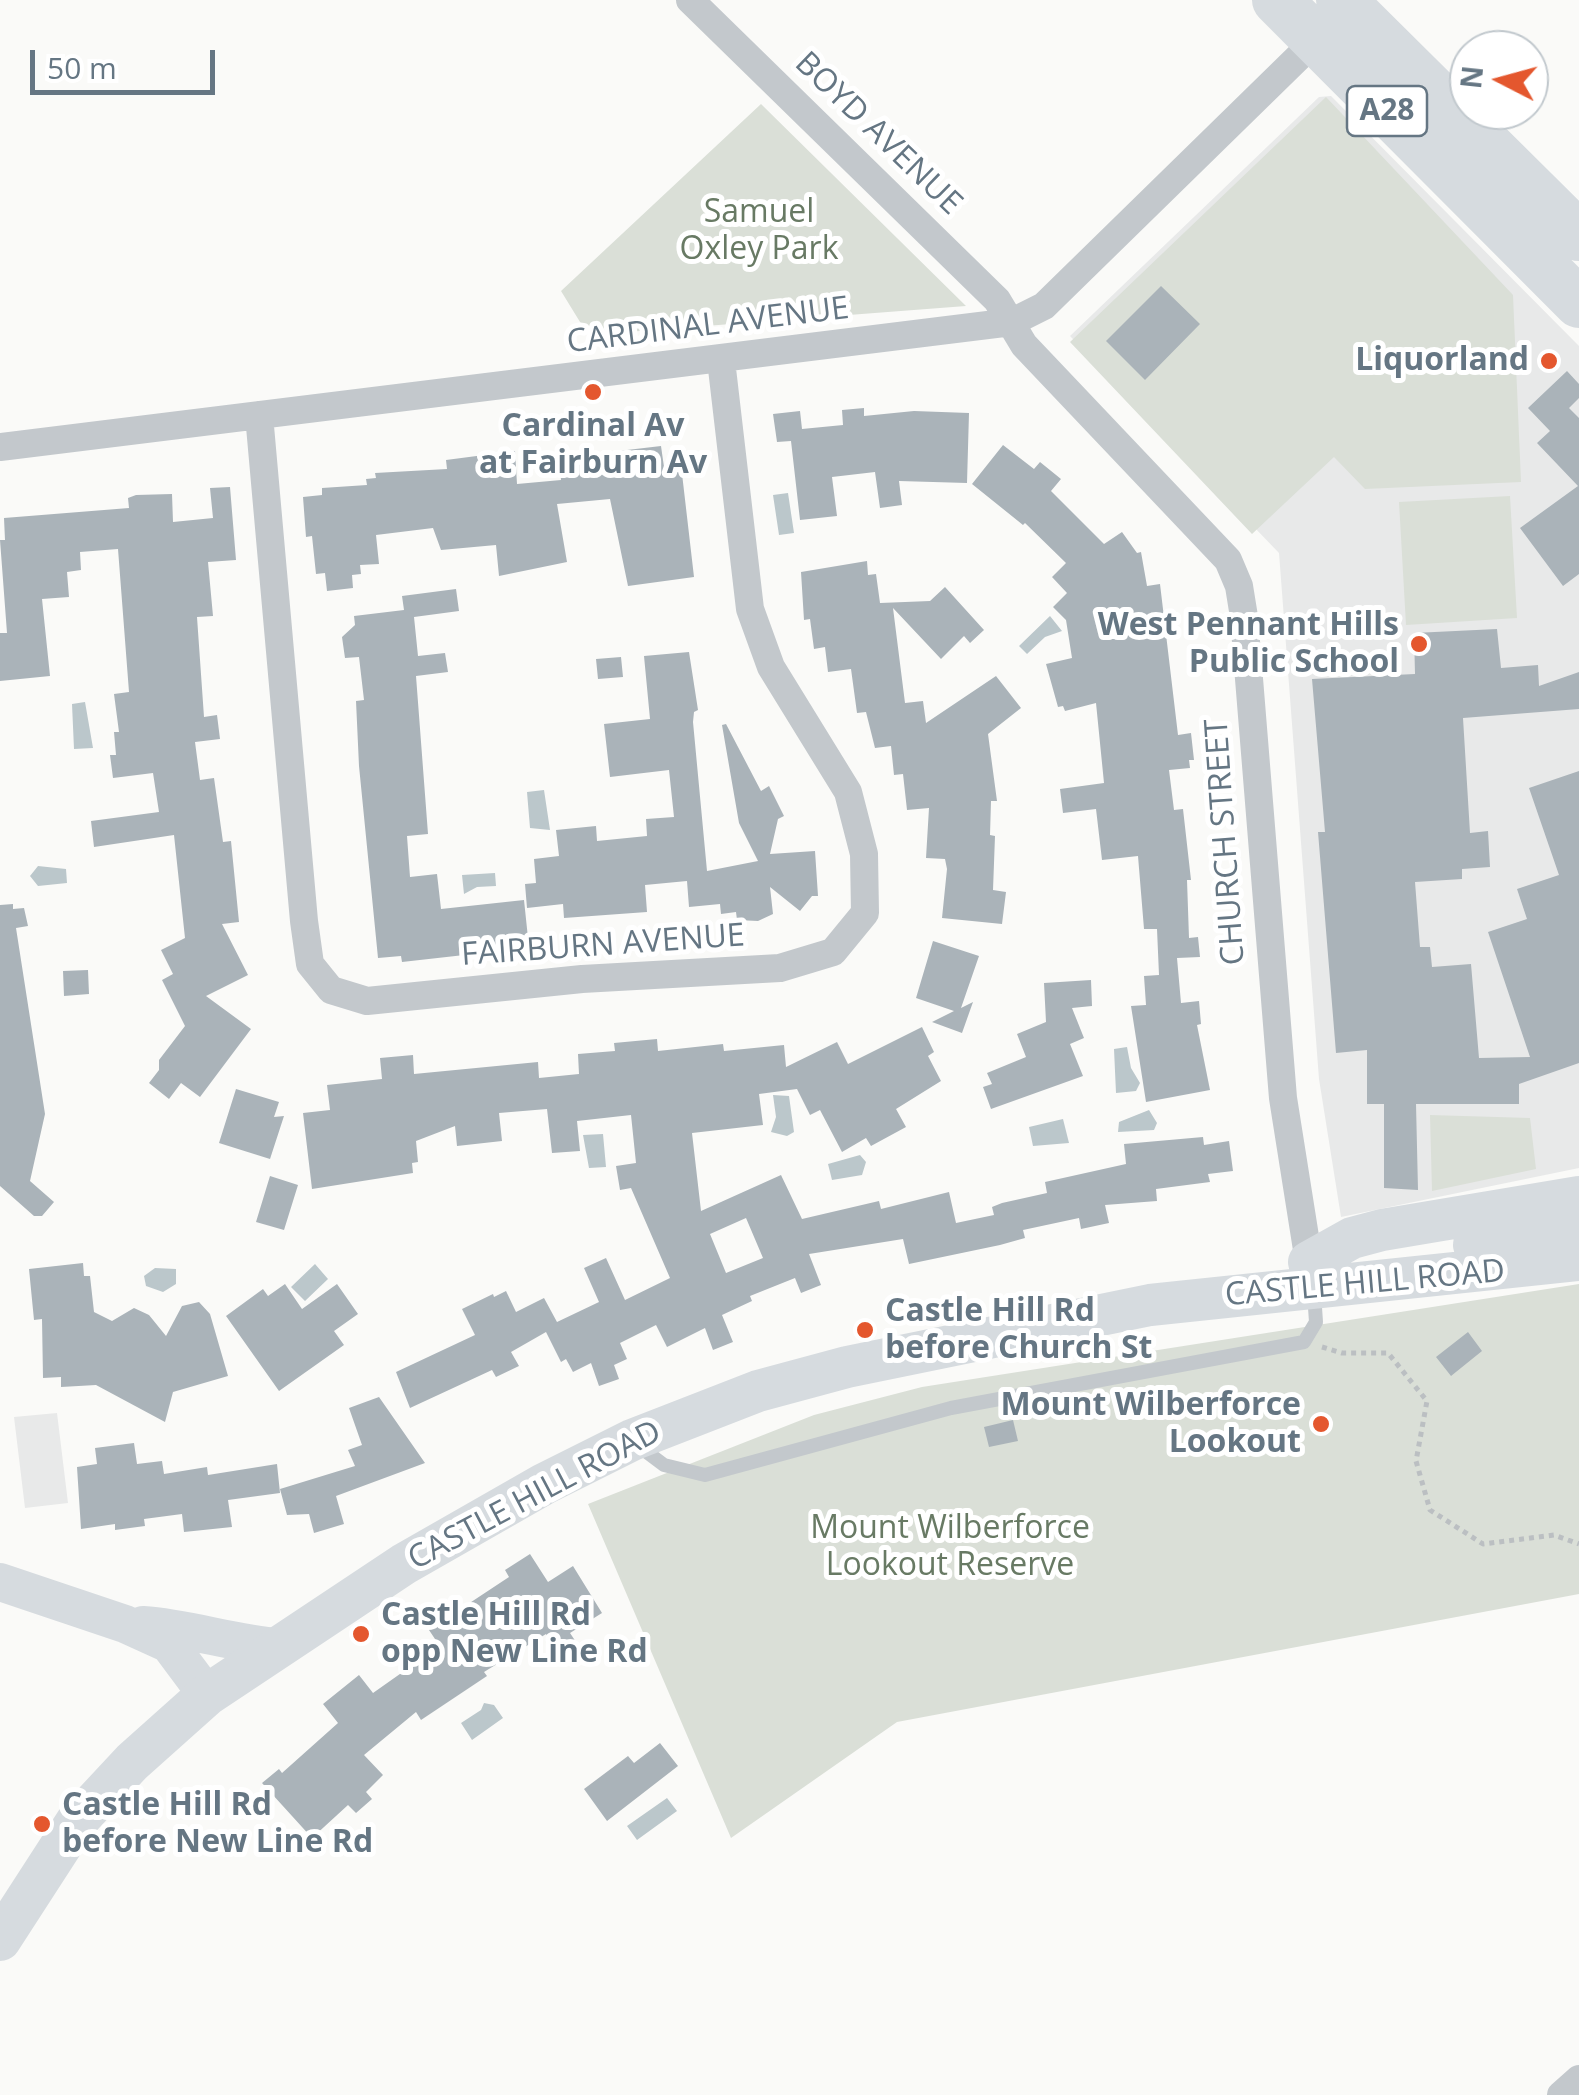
<!DOCTYPE html>
<style>
body{margin:0}
#map{position:relative;width:1579px;height:2095px;overflow:hidden;background:#fafaf8;font-family:"Open Sans",sans-serif}
canvas{display:block}
.north{position:absolute;left:1449px;top:30px;width:100px;height:100px;box-sizing:border-box;background:#fff;border:2px solid #c1c8cd;border-radius:50%;rotate:276deg;font-size:28px;font-weight:700;line-height:40px;text-align:center;color:#657683}
.north::after{content:'';display:block;margin:auto;width:35px;height:45px;background:#e4572e;clip-path:polygon(50% 0,100% 100%,50% 72%,0 100%)}
.scale{position:absolute;left:30px;top:50px;width:185px;height:45px;box-sizing:border-box;border:5px solid #657683;border-top:0;padding-left:12px;font-size:30px;line-height:35px;white-space:nowrap;color:#657683;-webkit-text-stroke:8px #fff;paint-order:stroke}
</style>
<div id="map">
<canvas width="1579" height="2095"></canvas>
<div class="north">N</div>
<div class="scale">50 m</div>
</div>
<script>
const ctx = document.querySelector('canvas').getContext('2d');
ctx.lineJoin = 'round';
function paint(path, color) { ctx.fillStyle = color; ctx.fill(path, 'evenodd'); }
function trace(path, color, width, dash) { ctx.strokeStyle = color; ctx.lineWidth = width; ctx.lineCap = dash ? 'butt' : 'round'; ctx.setLineDash(dash || []); ctx.stroke(path); }
function write(font, color, halo, rows, align = 'center') {
  ctx.font = font + ' "Open Sans",sans-serif'; ctx.lineWidth = 10; ctx.setLineDash([]); ctx.textBaseline = 'middle'; ctx.strokeStyle = halo; ctx.fillStyle = color; for (const [text, x, y, turn = 0] of rows) {
    ctx.save(); ctx.translate(x, y); ctx.rotate((+turn || 0) * Math.PI / 180); ctx.textAlign = isNaN(turn) ? turn : align; if (halo) ctx.strokeText(text, 0, 0); ctx.fillText(text, 0, 0); ctx.restore();
  }
}
paint(new Path2D(`
 M1331 96 1579 346V1168L1341 1217 1319 1079 1279 553 1070 336 1319 97Z
 M57 1413 68 1503 25 1508 14 1417Z`), '#e8e9e9');
paint(new Path2D(`
 M1326 97 1513 295 1521 482 1365 489 1334 457 1252 534 1070 342Z
 M761 104 966 306 588 335 561 291Z
 M1510 496 1517 618 1406 625 1399 502Z
 M1430 1115 1530 1118 1536 1169 1432 1191Z
 M1579 1284V1594L897 1722 731 1838 588 1504 814 1415 922 1387Z`), '#dadfd7');
paint(new Path2D(`
 M788 493 794 533 779 535 773 495Z
 M1050 616 1062 631 1045 637 1027 654 1019 646Z
 M85 702 93 748 74 749 72 704Z
 M544 790 550 830 530 828 527 792Z
 M38 866 66 869 67 883 38 886 30 876Z
 M495 873 496 886 477 887 464 894 462 875Z
 M1127 1047 1131 1068 1140 1083 1136 1091 1116 1093 1114 1049Z
 M773 1095 789 1096 794 1132 787 1136 771 1132 776 1117Z
 M1149 1110 1157 1123 1154 1130 1118 1132 1119 1122Z
 M1063 1119 1069 1143 1033 1146 1029 1127Z
 M603 1134 606 1167 589 1168 583 1135Z
 M860 1155 866 1162 862 1175 832 1180 828 1164Z
 M315 1264 328 1279 305 1301 291 1287Z
 M155 1268 176 1269V1284L163 1292 146 1286 144 1276Z
 M484 1703 494 1705 503 1718 472 1740 461 1723 481 1710Z
 M667 1798 677 1811 637 1840 627 1826Z`), '#bbc7cb');
paint(new Path2D(`
 M1161 286 1200 324 1145 380 1106 341Z
 M1567 371 1579 384V398L1569 408 1579 418V574L1563 586 1520 528 1578 486 1537 443 1550 431 1528 408Z
 M864 408V416L914 411 969 413 967 483 899 481 902 505 880 508 875 472 832 477 837 516 800 520 791 441 777 442 773 414 800 411 802 429 843 425 842 410Z
 M1003 445 1034 469 1040 462 1061 479 1051 491 1104 544 1122 532 1137 553 1141 552 1147 586 1160 584 1178 735 1191 733 1194 760H1189L1190 768 1169 770 1174 810 1183 809 1191 880H1187L1189 938 1198 937 1200 957 1177 958 1181 1003 1199 1001 1201 1024 1197 1025 1210 1090 1146 1102 1131 1006 1146 1005 1144 976 1159 975 1157 929H1144L1138 856 1102 860 1096 809 1063 813 1060 789 1104 783 1096 703 1065 711 1063 706 1058 707 1046 664 1072 658 1066 620 1053 607 1067 593 1052 577 1066 563 1025 523 1023 525 972 484Z
 M661 446 664 467 681 465 694 577 628 586 610 499 557 504 567 562 499 576 496 545 441 550 433 528 376 535 379 564 360 565 361 574 352 575 353 588 327 591 325 573 316 574 312 536 306 537 303 497 322 495V488L367 485 366 479 376 478 375 473 447 469 446 460 515 451 517 484 561 480 559 458Z
 M230 487 236 560 208 562 213 616 197 617 204 717 217 715 220 739 195 742 200 780 214 778 223 842 231 841 239 922 222 924 248 975 206 996 251 1029 200 1097 181 1083 169 1099 149 1083 159 1070V1060L185 1026 162 980 173 974 161 950 185 938 174 835 94 847 91 821 159 812 153 773 113 778 110 755H116L114 732H119L114 694 129 692 118 549 80 552 81 570 67 572 69 597 42 599 50 676 0 681V633H7L0 540H5L4 518 129 508 128 498 136 495 172 494 173 522 213 518 210 488Z
 M867 561 868 575 876 574 880 603 930 601 945 587 984 630 970 643 964 636 941 659 893 608 905 703 923 701 926 723 996 676 1021 708 988 734 997 801H991L990 835 995 836 993 890 1006 892 1002 924 942 918 947 869 945 859 926 858 929 808 907 810 903 774 894 775 891 746 875 748 866 712 857 713 851 669 828 672 825 647 814 649 810 619 804 620 801 572Z
 M456 589 459 611 414 617 418 656 445 653 448 672 416 676 428 834 407 836 410 877 437 874 441 909 524 900 528 938 507 940 508 946 491 952 402 962 401 956 378 958 359 766 356 701 364 700 359 657 345 658 342 637 355 625 354 616 404 610 402 596Z
 M1497 629 1501 668 1538 665 1539 686 1579 672V709L1463 718 1470 833 1488 831 1490 867 1462 869V879L1415 882 1420 947H1430L1432 967 1471 964 1479 1058 1530 1057 1488 932 1527 919 1517 889 1559 875 1529 788 1579 771V1063L1519 1084V1104H1416L1418 1190 1384 1188V1104H1367V1050L1336 1053 1318 832H1325L1312 679 1415 674 1414 633Z
 M689 652 698 710 694 712 693 722 707 871 758 861 739 823 722 725 726 724 761 791 769 786 784 816 778 819 770 854 815 851 818 896H812L800 911 770 887 773 914 758 921 737 920 736 912 721 914 720 904 689 907 687 881 645 885 647 912 564 918 563 904 527 908 525 884 536 883 534 859 559 856 556 830 596 826 597 841 647 836 646 819 674 817 669 770 610 777 604 724 650 719 644 656Z
 M621 657 623 677 598 679 596 659Z
 M13 904V909L24 908 28 926 16 928 45 1114 30 1181 54 1202 42 1216H34L0 1186V905Z
 M933 941 979 956 961 1008 973 1002 962 1033 932 1022 954 1011 916 998Z
 M88 970 89 994 64 996 63 971Z
 M1091 980 1092 1006 1072 1008 1084 1038 1070 1044 1083 1076 991 1109 983 1087 992 1084 987 1073 1026 1057 1017 1034 1046 1022 1044 983Z
 M922 1027 934 1052 928 1056 941 1081 896 1109 906 1127 871 1146 866 1138 842 1152 820 1110 810 1115 797 1089 759 1094 763 1125 692 1133 701 1211 781 1175 802 1219 879 1201 881 1209 949 1192 956 1223 994 1215 992 1207 1002 1203 1047 1193 1045 1182 1126 1164 1124 1144 1203 1137 1204 1145 1229 1141 1233 1171 1208 1174 1210 1182 1156 1189 1157 1201 1105 1205 1109 1223 1081 1229 1079 1218 1023 1230 1025 1238 1000 1245 909 1264 903 1239 809 1254 821 1285 801 1293 795 1278 750 1296 752 1301 722 1315 733 1342 713 1350 705 1328 667 1347 656 1325 620 1343 627 1359 614 1365 619 1379 599 1386 591 1363 573 1372 566 1359 561 1362 546 1332 511 1352 519 1366 496 1377 492 1370 410 1408 396 1372 475 1335 462 1309 493 1294 494 1297 506 1291 516 1312 544 1298 557 1322 599 1302 584 1268 606 1258 625 1300 670 1278 631 1188 620 1190 616 1166 636 1163 631 1115 577 1121 580 1151 552 1153 547 1109 499 1113 502 1141 457 1146 455 1126 416 1141 418 1162 412 1163 413 1173 312 1189 303 1113 330 1110 327 1085 382 1079 380 1058 413 1055 414 1074 538 1062 539 1078 579 1074 578 1054 615 1051 614 1043 657 1039 658 1051 723 1044 724 1051 784 1045 786 1067 837 1042 848 1064ZM746 1218 763 1258 726 1273 710 1234Z
 M236 1089 279 1102 274 1117 284 1116 270 1159 219 1143Z
 M270 1176 298 1185 284 1230 256 1222Z
 M83 1263 84 1276H90L94 1312 112 1321 134 1308 149 1315 166 1336 182 1306 199 1302 210 1314 228 1376 173 1392 165 1422 96 1385 61 1387V1377L43 1378 42 1319 34 1320 29 1269Z
 M285 1284 302 1309 337 1284 358 1314 334 1331 344 1345 279 1391 226 1316 263 1289 268 1296Z
 M1468 1332 1482 1351 1451 1376 1436 1357Z
 M379 1397 425 1463 336 1496 344 1524 314 1533 309 1514 287 1515 280 1489 355 1466 348 1450 362 1445 349 1408Z
 M1013 1420 1018 1441 989 1447 984 1427Z
 M134 1443 137 1464 162 1461 164 1474 207 1467 208 1475 277 1464 280 1493 228 1500 232 1527 184 1532 182 1514 144 1519 145 1526 115 1530V1524L81 1529 77 1467 97 1464 95 1448Z
 M530 1554 548 1582 573 1566 602 1613 570 1633 580 1648 562 1659 546 1634 484 1672 487 1676 421 1720 416 1712 364 1755 383 1775 366 1792 372 1799 356 1813 348 1805 312 1838 262 1783 279 1769 282 1773 338 1723 323 1704 359 1675 373 1693 407 1669 404 1664 437 1642 425 1624 446 1609 450 1616 509 1577 505 1570Z
 M660 1743 678 1766 607 1821 584 1789 628 1756 634 1763Z`), '#aab3b9');
trace(new Path2D(`
 M1322 1347 1342 1353H1388L1427 1401 1416 1461 1430 1510 1483 1544 1554 1535 1579 1544`), '#bbbfc2', 5, [5, 5]);
trace(new Path2D(`
 M636 1444 664 1465 705 1475 951 1408 1304 1342 1316 1322 1314 1293`), '#c3c8cc', 14);
trace(new Path2D(`
 M690 0 997 300 1024 345 1228 560 1239 586 1244 617 1283 1098 1309 1262
 M259 415 304 921 310 964 331 990 367 1001 582 979 780 968 833 952 865 913 864 854 848 792 771 667 750 609 721 360
 M0 447 1012 322 1044 306 1316 40
 M1561 2095 1579 2079`), '#c3c8cc', 28);
trace(new Path2D(`
 M0 1582 125 1624 169 1644 207 1695
 M143 1625C190 1628 233 1644 280 1647`), '#d6dbdf', 38);
trace(new Path2D(`
 M1474 1245 1579 1229
 M1309 1262 1352 1238 1382 1230 1579 1197
 M0 1940 77 1821 132 1762 207 1695 404 1564 544 1484 632 1440 758 1391 847 1367 1150 1305 1579 1260`), '#d6dbdf', 42);
trace(new Path2D(`
 M1277 0 1579 303
 M1341 0 1579 236`), '#d6dbdf', 50);
for (const [x, y, r, color] of [
 [1549,361,10,"#e4572e"],
 [593,392,10,"#e4572e"],
 [1419,644,10,"#e4572e"],
 [865,1330,10,"#e4572e"],
 [1321,1424,10,"#e4572e"],
 [361,1634,10,"#e4572e"],
 [42,1824,10,"#e4572e"]
]) { const dot = new Path2D(); dot.arc(x, y, r, 0, 2 * Math.PI); ctx.fillStyle = color; ctx.fill(dot); trace(dot, '#fff', 4); }
for (const [x, y, w] of [
 [1387,111,80]
]) { const box = new Path2D(); box.roundRect(x - w / 2, y - 25, w, 50, 8); ctx.fillStyle = '#fff'; ctx.fill(box); trace(box, '#657683', 2.5); }
write('bold 30px', '#657683', null, [
 ["A28",1387,111]
]);
write('32px', '#657683', '#fff', [
 ["BOYD AVENUE",878,134,44],
 ["CARDINAL AVENUE",708,326,-7],
 ["CHURCH STREET",1226,842,-94],
 ["FAIRBURN AVENUE",603,946,-4],
 ["CASTLE HILL ROAD",1365,1284,-5],
 ["CASTLE HILL ROAD",535,1496,-28]
]);
write('32px', '#687a64', '#fff', [
 ["Samuel",759,213],
 ["Oxley Park",759,250],
 ["Mount Wilberforce",950,1529],
 ["Lookout Reserve",950,1566]
]);
write('bold 32px', '#657683', '#fff', [
 ["Liquorland",1529,361],
 ["Cardinal Av",593,427,"center"],
 ["at Fairburn Av",593,464,"center"],
 ["West Pennant Hills",1399,626],
 ["Public School",1399,663],
 ["Castle Hill Rd",885,1312,"left"],
 ["before Church St",885,1349,"left"],
 ["Mount Wilberforce",1301,1406],
 ["Lookout",1301,1443],
 ["Castle Hill Rd",381,1616,"left"],
 ["opp New Line Rd",381,1653,"left"],
 ["Castle Hill Rd",62,1806,"left"],
 ["before New Line Rd",62,1843,"left"]
], 'right');
</script>
